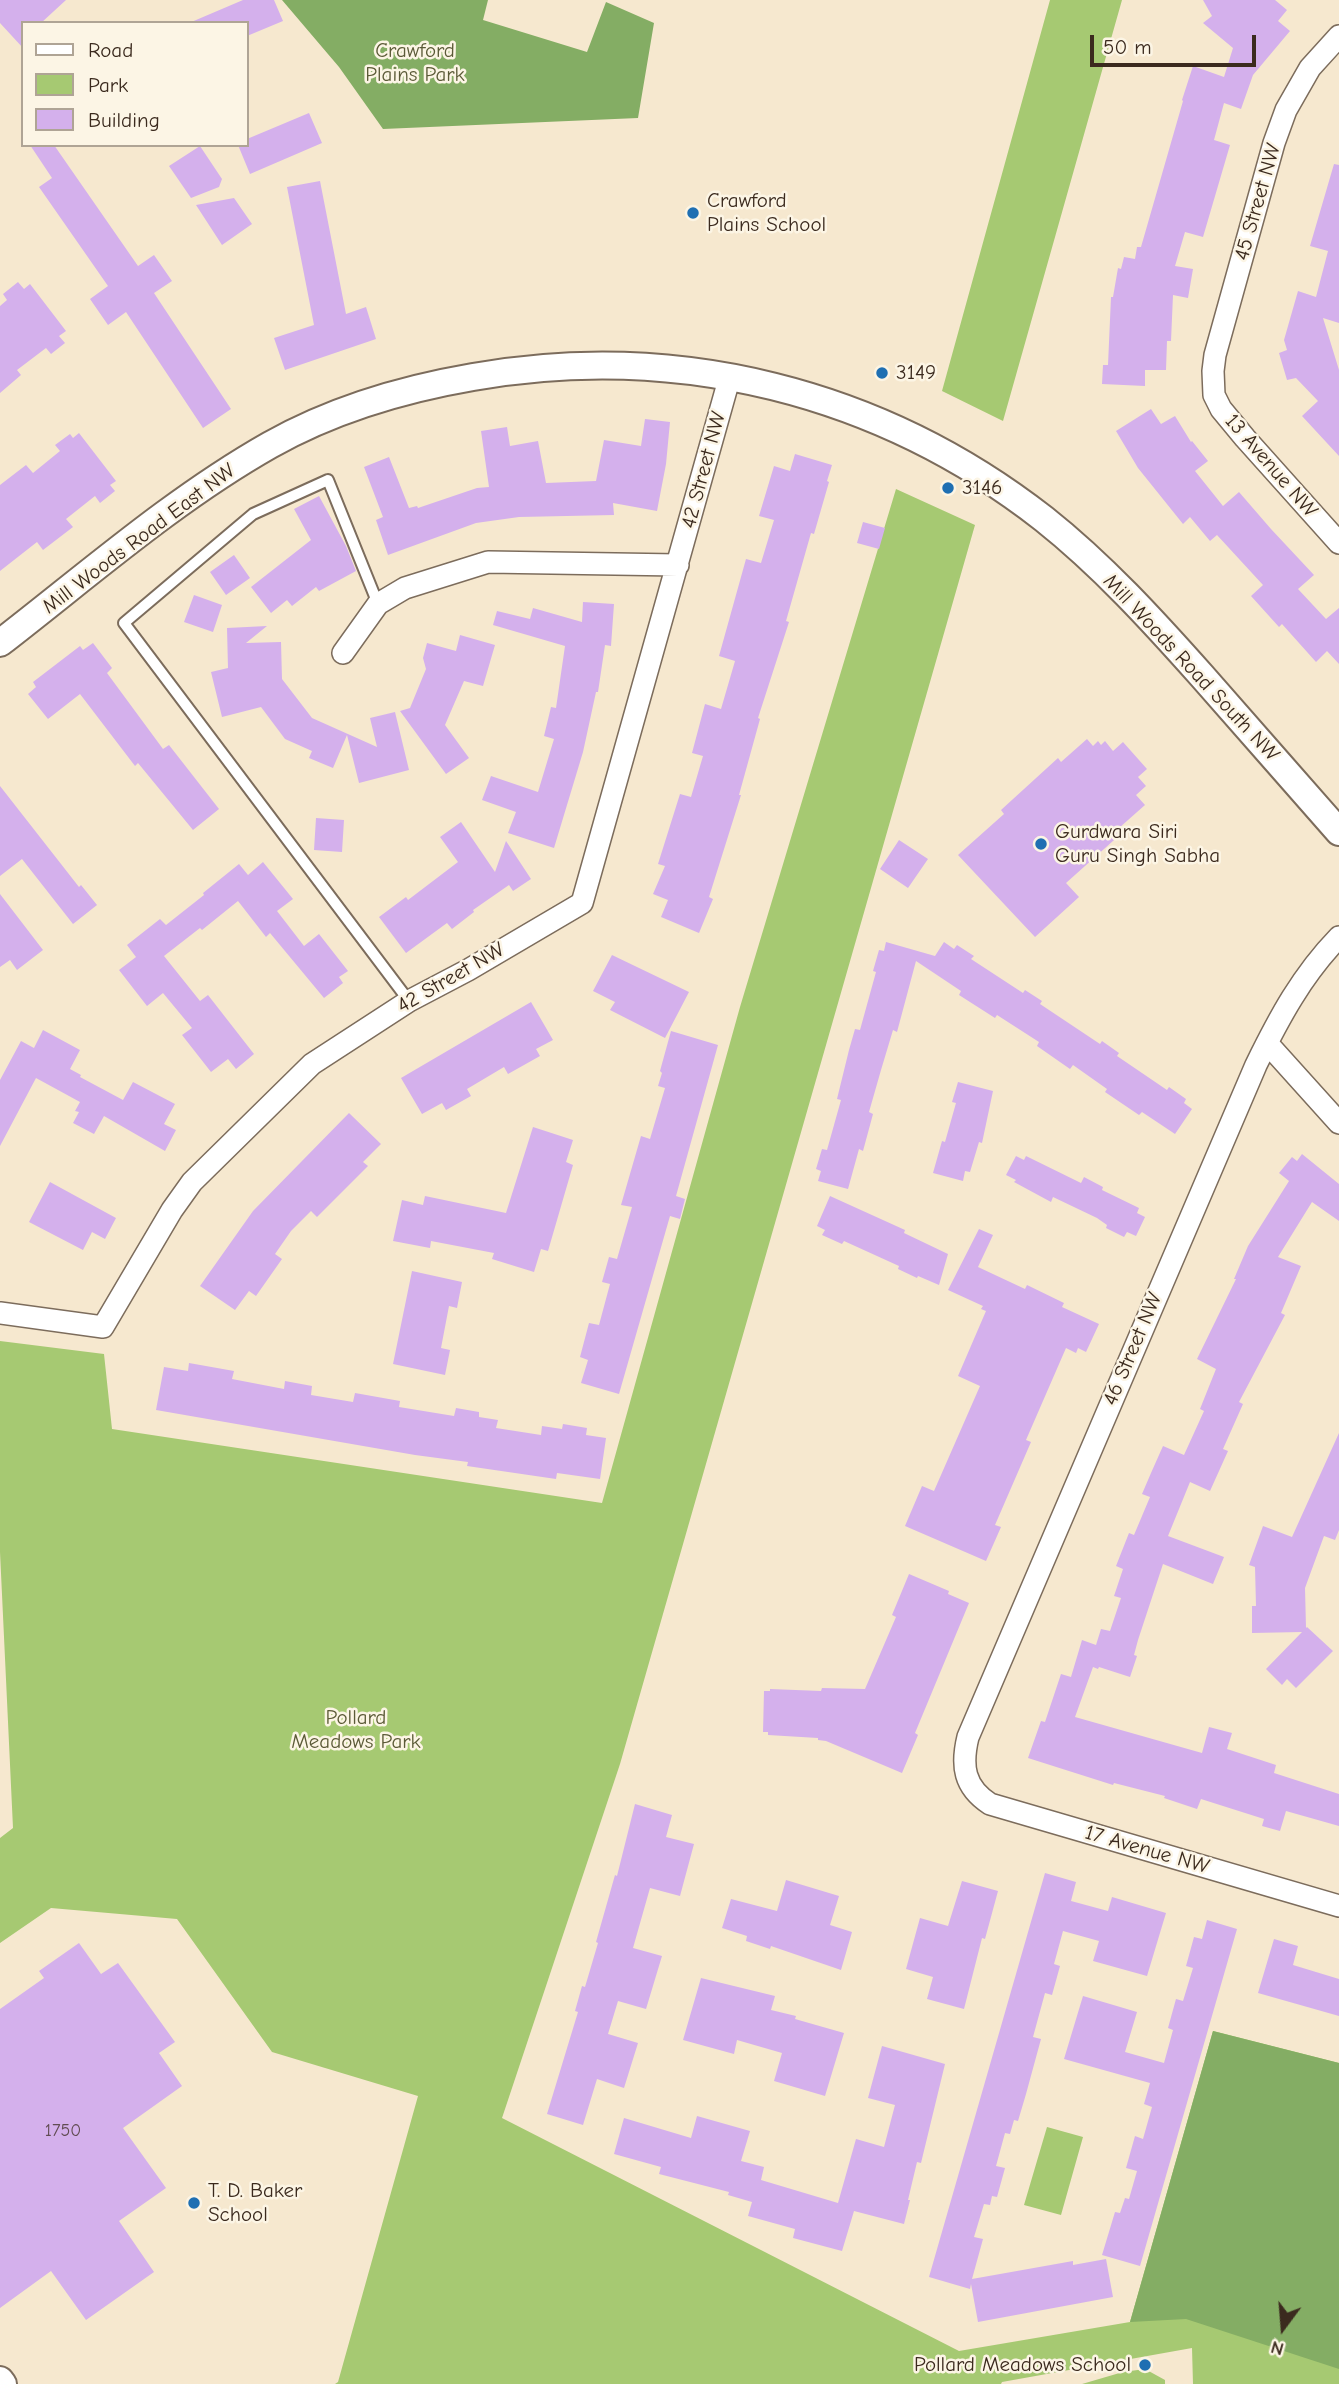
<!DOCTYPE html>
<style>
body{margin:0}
#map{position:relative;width:1339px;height:2384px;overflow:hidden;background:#f6e8cf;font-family:"Comic Neue",sans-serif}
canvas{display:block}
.legend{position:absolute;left:21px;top:21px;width:228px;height:126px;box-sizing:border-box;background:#fcf5e5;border:2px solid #afa495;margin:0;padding:9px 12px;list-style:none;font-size:21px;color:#3b2a1e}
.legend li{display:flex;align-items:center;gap:14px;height:35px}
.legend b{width:35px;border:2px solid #afa495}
.north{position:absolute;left:1248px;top:2293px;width:70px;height:70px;-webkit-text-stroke:5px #fcf5e5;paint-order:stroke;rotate:196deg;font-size:19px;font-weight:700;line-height:28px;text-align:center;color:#3b2a1e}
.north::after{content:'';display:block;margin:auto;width:24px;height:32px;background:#3b2a1e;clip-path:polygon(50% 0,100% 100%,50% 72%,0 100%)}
.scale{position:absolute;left:1090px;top:35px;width:166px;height:32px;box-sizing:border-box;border:4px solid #3b2a1e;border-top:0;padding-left:9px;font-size:21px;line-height:24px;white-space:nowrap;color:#3b2a1e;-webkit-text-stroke:5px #fcf5e5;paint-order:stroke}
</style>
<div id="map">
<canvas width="1339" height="2384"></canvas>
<ul class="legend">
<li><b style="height:9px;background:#fff"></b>Road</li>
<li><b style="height:19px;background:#a6c972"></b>Park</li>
<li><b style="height:19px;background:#d4b0ec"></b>Building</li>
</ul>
<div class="north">N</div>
<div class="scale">50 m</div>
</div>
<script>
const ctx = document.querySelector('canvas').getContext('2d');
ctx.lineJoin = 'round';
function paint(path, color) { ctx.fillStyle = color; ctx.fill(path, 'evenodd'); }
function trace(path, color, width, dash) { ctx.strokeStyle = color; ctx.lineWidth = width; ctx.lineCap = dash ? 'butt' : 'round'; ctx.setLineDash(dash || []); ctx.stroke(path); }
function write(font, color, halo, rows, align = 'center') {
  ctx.font = font + ' "Comic Neue",sans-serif'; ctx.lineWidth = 5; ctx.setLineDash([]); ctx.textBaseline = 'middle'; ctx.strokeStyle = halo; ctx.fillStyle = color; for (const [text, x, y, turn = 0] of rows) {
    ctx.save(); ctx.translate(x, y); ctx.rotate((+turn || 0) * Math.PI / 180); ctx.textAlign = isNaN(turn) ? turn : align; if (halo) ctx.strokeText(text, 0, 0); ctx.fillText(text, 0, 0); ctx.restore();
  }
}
paint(new Path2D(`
 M1050 0H1122L1003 421 942 391Z
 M896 489 975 525 620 1764 502 2118 959 2351 1130 2322 1213 2031 1339 2063V2384H1193L1192 2348 1002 2382 1001 2384H335L338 2382 418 2096 272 2052 177 1919 51 1908 0 1943V1838L13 1828 0 1552V1341L104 1354 112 1429 602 1503 740 1007Z
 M1047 2127 1083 2137 1061 2215 1024 2205Z
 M1145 2369 1165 2380V2384H1082L1123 2372Z`), '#a6c972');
paint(new Path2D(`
 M282 0H488L483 20 587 52 606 2 654 23 638 118 383 129 339 67Z
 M1213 2031 1339 2063V2369L1186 2319 1130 2322Z`), '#84ad64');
paint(new Path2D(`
 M0 0H66L41 23H23V48L0 23Z
 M243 0H274L283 21 247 36V23H189Z
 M1203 0H1275L1287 10 1278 21 1290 31 1253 75 1241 109 1224 103 1214 140 1230 145 1203 237 1185 232 1175 266 1193 269 1188 298 1173 295 1171 341H1167L1166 370H1145V386L1102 384 1103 365H1108L1111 297H1113L1118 268 1121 269 1124 257 1135 259 1137 247H1141L1183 101 1182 100 1193 66 1224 77 1233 48 1203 23 1212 16Z
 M309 113 322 143 250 174 238 145H247V139Z
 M30 145H54L138 266 154 255 172 281 154 293 231 409 203 428 126 312 108 325 90 299 108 286 39 187 52 178Z
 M200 146 222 179 219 187 191 198 169 166Z
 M1334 164 1339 165V323L1323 318 1339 370V456L1302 416 1318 401 1296 378 1287 380 1279 353 1287 350 1284 340 1298 291 1316 297 1328 251 1310 246Z
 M320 181 346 314 366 307 376 339 285 370 274 338 314 325 287 187Z
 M234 198 252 224 222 245 196 205Z
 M18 282 24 289 30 284 66 331 59 336 65 343 51 354 46 348 17 370 21 375 0 393V306L7 300 3 294Z
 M1151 409 1161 424 1175 416 1191 442 1192 441 1208 461 1195 471 1223 506 1239 492 1271 529 1314 575 1298 589 1326 619 1339 608V664L1327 651 1316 662 1282 624 1279 627 1251 596 1263 585 1217 535 1210 541 1190 517 1183 524 1138 468 1116 431Z
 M645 419 670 422 666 464 657 511 613 503 614 515 519 517 476 523 388 555 376 520 383 517 364 467 389 457 409 508 417 506 418 508 477 488 489 487 481 431 507 427 510 446 538 441 546 483 596 481 604 440 641 446Z
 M79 433 116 481 110 485 115 491 100 503 95 496 66 519 73 527 43 550 37 542 0 571V485L26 465 33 473 60 451 55 445 70 434 73 438Z
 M795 454 832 465 827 481 829 482 814 534 811 533 786 621 789 622 758 718 760 719 739 795H741L709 897 713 899 699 933 661 917 668 900 653 894 665 866 658 864 680 794 691 797 703 756 692 753 705 704 721 709 735 661 719 656 746 559 761 563 774 520 759 516 774 466 790 471Z
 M319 496 346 546 356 571 319 591 316 587 292 606 287 600 271 613 251 587 311 540 294 509Z
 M863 522 885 528 879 549 857 543Z
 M234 555 250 578 226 595 210 572Z
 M194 595 222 605 213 632 184 622Z
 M583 602 614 604 611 646 605 645 598 692H596L583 752 554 848 508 833 516 812 482 800 491 776 538 792 554 739 544 736 551 707 556 708 565 646 493 625 497 611 530 619 533 608 582 622Z
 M267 626 246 643 281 642 282 679 312 718 377 747 370 718 395 712 409 770 359 783 347 735 333 768 309 758 312 751 285 739 261 707 222 717 211 672 228 668 227 628Z
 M460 635 495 645 483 686 464 681 445 725 469 758 446 774 400 711 410 708 426 669 423 658 427 643 456 651Z
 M93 643 112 668 107 673 163 749 169 745 219 809 193 830 138 763 135 766 80 694 48 719 28 694 36 687 33 682 80 646 83 650Z
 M1087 739 1093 746 1098 741 1101 745 1105 741 1113 751 1123 742 1147 769 1138 777 1146 786 1136 795 1145 805 1119 828 1123 832 1066 883 1079 897 1035 937 958 855 1004 814 1001 810 1058 758 1061 762Z
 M0 786 79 887 81 885 97 905 73 924 22 859 0 876Z
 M316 818 344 820 342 852 314 850Z
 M461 822 495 872 506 841 531 879 513 891 509 885 473 910 474 912 452 929 447 923 406 953 379 917 406 897 408 900 458 862 440 837Z
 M899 840 928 859 908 888 880 869Z
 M263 862 293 899 277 911 304 946 319 934 348 971 339 977 343 983 324 998 270 933 266 937 238 901 202 930 200 928 164 956 200 1001 208 995 254 1054 236 1069 228 1059 211 1072 182 1035 192 1028 163 993 147 1006 119 970 136 957 127 945 160 919 166 925 204 895 203 893 239 864 248 875Z
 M0 894 43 950 17 970 10 960 0 967Z
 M886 942 935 956 944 942 954 949 957 945 974 956 971 959 1023 993 1025 990 1042 1001 1040 1004 1100 1044 1102 1041 1119 1053 1117 1056 1167 1090 1169 1087 1186 1099 1184 1103 1192 1109 1175 1134 1142 1112 1139 1115 1105 1092 1107 1089 1073 1065 1070 1069 1037 1046 1039 1042 997 1015 995 1018 959 995 961 991 916 961 897 1032 893 1030 881 1070 869 1112 873 1114 863 1151 859 1149 848 1189 818 1181 821 1171 816 1169 822 1149 827 1150 841 1100 837 1099 849 1050 855 1029 860 1030 876 972 873 971 879 950 884 951Z
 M612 955 689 992 665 1038 610 1010 615 1002 593 991Z
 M531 1002 553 1040 536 1049 540 1056 508 1074 504 1067 467 1089 471 1096 446 1110 442 1103 422 1114 401 1078Z
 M43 1030 80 1050 70 1069 81 1075 80 1077 123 1100 133 1082 175 1104 164 1124 176 1130 165 1151 104 1116 94 1134 73 1123 79 1112 75 1111 80 1102 36 1078 0 1146V1080L21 1041 34 1048Z
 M671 1031 718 1045 676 1196 685 1199 680 1219 670 1216 619 1394 581 1383 588 1360 580 1357 589 1323 599 1325 610 1284 602 1282 609 1257 617 1259 632 1207 621 1205 641 1136 650 1139 665 1088 658 1086 662 1073 660 1071Z
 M958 1082 993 1091 982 1143 979 1142 970 1172 965 1171 963 1181 933 1173 942 1141 945 1142 956 1103 952 1102Z
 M349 1113 381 1144 363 1162 368 1166 317 1217 311 1211 291 1231 275 1254 282 1259 256 1296 249 1291 235 1310 200 1286 253 1211Z
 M533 1127 573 1140 566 1162 573 1165 548 1251 541 1249 534 1272 492 1259 494 1253 431 1241 430 1248 393 1241 402 1200 423 1205 425 1196 506 1213Z
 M1302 1154 1339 1184V1221L1312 1202 1278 1257 1301 1266 1281 1313 1285 1315 1239 1402 1243 1404 1223 1449 1228 1451 1210 1491 1190 1482 1168 1536 1224 1557 1213 1584 1163 1564 1138 1640 1134 1655 1137 1656 1130 1677 1099 1667 1098 1669 1093 1667 1075 1717 1202 1753 1209 1727 1232 1733 1227 1749 1276 1765 1274 1773 1339 1794V1826L1286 1811 1280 1831 1262 1826 1264 1819 1201 1799 1197 1809 1164 1798 1165 1796 1114 1783 1113 1785 1028 1758 1041 1721 1045 1722 1061 1674 1071 1677 1082 1640 1096 1645 1101 1629 1110 1631 1121 1598 1114 1596 1123 1569 1116 1566 1129 1533 1134 1535 1150 1497 1142 1494 1151 1473 1163 1446 1184 1455 1204 1411 1200 1409 1216 1369 1197 1359 1236 1279H1234L1248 1246 1289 1181 1279 1173 1292 1157 1297 1161Z
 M1016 1156 1024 1160 1026 1156 1081 1183 1084 1177 1103 1187 1102 1190 1139 1208 1137 1213 1145 1217 1136 1236 1127 1232 1124 1237 1106 1228 1107 1225 1097 1218 1053 1197 1051 1202 1014 1182 1016 1180 1006 1175Z
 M50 1182 116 1218 105 1239 92 1232 83 1250 29 1222Z
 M830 1196 905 1230 904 1233 948 1254 939 1285 918 1276 917 1278 898 1269 899 1266 844 1241 842 1244 822 1235 825 1230 817 1226Z
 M979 1229 993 1235 978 1267 1025 1289 1027 1285 1064 1303 1062 1307 1099 1324 1086 1352 1078 1348 1076 1353 1066 1348 1026 1440 1031 1442 995 1525 1001 1527 986 1561 905 1526 922 1486 934 1491 980 1386 958 1376 986 1311 981 1309 983 1306 948 1290Z
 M412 1271 462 1282 457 1308 449 1306 441 1348 450 1350 445 1375 393 1364Z
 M189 1363 234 1371 232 1379 284 1389 285 1381 312 1386 311 1395 353 1402 355 1393 400 1401 399 1407 454 1416 456 1408 479 1412V1417L498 1420 496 1428 541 1435 542 1426 562 1429 563 1424 587 1428 586 1435 606 1438 600 1479 557 1473 556 1479 467 1466 468 1462 415 1455 156 1410 164 1367 188 1371Z
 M1339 1433V1530L1335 1540 1324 1536 1305 1588 1306 1628 1307 1627 1333 1651 1296 1688 1287 1679 1282 1685 1266 1669 1302 1632 1252 1633V1606H1256L1255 1567 1249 1565 1263 1526 1292 1537Z
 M909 1574 949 1591 948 1594 969 1603 915 1733 918 1735 902 1773 826 1741 818 1740V1738L768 1735V1732H763L764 1691H770V1689L821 1691 822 1688 865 1689 896 1617 892 1615Z
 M635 1804 672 1815 666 1837 694 1844 680 1896 650 1888 633 1948 662 1956 646 2009 618 2001 608 2034 638 2043 624 2088 597 2079 583 2125 547 2114 578 2012 575 2011 582 1986 585 1987 598 1943 596 1942 615 1875 617 1876Z
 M1045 1873 1076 1882 1071 1901 1108 1911 1112 1897 1166 1913 1147 1976 1093 1961 1099 1941 1063 1931 1054 1964 1060 1966 1052 1995 1045 1993 1033 2037 1041 2039 1026 2094 1018 2121 1014 2120 1010 2134 1005 2133 996 2166 1005 2168 997 2197 992 2196 990 2205 984 2204 974 2237 983 2239 972 2279 1073 2261V2265L1106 2259 1113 2297 978 2322 971 2284 970 2289 929 2277Z
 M786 1880 839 1896 830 1925 852 1932 841 1970 771 1946 770 1949 746 1941 747 1936 722 1928 731 1899 777 1911Z
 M962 1881 998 1891 985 1939 982 1938 964 2009 927 1999 933 1977 906 1969 920 1918 948 1926Z
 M1207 1920 1237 1929 1140 2266 1102 2255 1115 2212 1120 2213 1125 2198 1129 2199 1137 2171 1126 2168 1135 2136 1143 2139 1152 2107 1144 2104 1150 2083 1064 2059 1083 1996 1137 2012 1125 2052 1164 2063 1173 2030 1168 2028 1176 1999 1183 2001 1193 1968 1186 1966 1194 1937 1202 1939Z
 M1274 1939 1298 1946 1293 1965 1339 1979V2016L1258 1993Z
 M79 1943 101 1974 118 1963 175 2042 159 2053 182 2086 123 2128 166 2188 119 2221 154 2272 86 2320 51 2271 0 2308V2009L44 1978 39 1971Z
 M701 1978 775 1996 771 2010 796 2016 795 2019 844 2033 825 2096 774 2081 782 2053 737 2040 734 2054 683 2040Z
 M882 2046 945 2064 921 2163 917 2162 908 2200H910L904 2224 854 2211 842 2251 793 2238 795 2229 748 2216 752 2202 728 2195 729 2192 659 2174 661 2167 614 2154 624 2118 691 2138 697 2116 750 2131 741 2161 764 2167 761 2180 838 2203 856 2139 884 2147 895 2105 868 2098Z`), '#d4b0ec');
const service = new Path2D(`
 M378 604 328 480 253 514 124 623 409 1001`);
const minor = new Path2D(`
 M1339 36 1310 68 1286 110 1274 143 1215 355 1213 371 1214 395 1221 409 1245 438 1339 543
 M343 653 378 604 405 588 488 562 678 565
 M1339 937C1302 975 1279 1018 1256 1065L968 1737C961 1766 964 1787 990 1804L1339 1906
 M1267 1043 1339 1123
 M0 1313 103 1327 172 1210 192 1182 312 1064 409 1001 468 970 582 903 730 376`);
const tertiary = new Path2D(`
 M0 643C88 575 173 500 270 445 332 410 403 389 473 377 677 341 880 391 1044 519 1102 565 1153 621 1202 676 1248 728 1293 780 1339 832
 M0 2380 3 2384`);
trace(service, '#7c6c5c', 14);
trace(minor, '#7c6c5c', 24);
trace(tertiary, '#7c6c5c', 30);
trace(service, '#fff', 10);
trace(minor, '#fff', 21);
trace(tertiary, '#fff', 26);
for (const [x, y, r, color] of [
 [693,213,7,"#1f6fb2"],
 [882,373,7,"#1f6fb2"],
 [948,488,7,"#1f6fb2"],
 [1041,844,7,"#1f6fb2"],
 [194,2203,7,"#1f6fb2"],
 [1145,2365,7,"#1f6fb2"]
]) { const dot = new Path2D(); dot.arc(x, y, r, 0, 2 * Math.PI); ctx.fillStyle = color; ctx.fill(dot); trace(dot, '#fcf5e5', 2.5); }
write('18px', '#614c52', null, [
 ["1750",63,2131]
]);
write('21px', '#5b5a37', '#fcf5e5', [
 ["Crawford",415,51],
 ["Plains Park",415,75],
 ["Pollard",356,1718],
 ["Meadows Park",356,1742]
]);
write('21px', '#3b2a1e', '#fcf5e5', [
 ["Crawford",707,201],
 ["Plains School",707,225],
 ["3149",896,373],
 ["3146",962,488],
 ["Gurdwara Siri",1055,832],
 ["Guru Singh Sabha",1055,856],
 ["T. D. Baker",208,2191],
 ["School",208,2215],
 ["Pollard Meadows School",1131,2365,"right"]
], 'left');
write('21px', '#3b2a1e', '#fcf5e5', [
 ["45 Street NW",1258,202,-74],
 ["13 Avenue NW",1271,466,49],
 ["42 Street NW",704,470,-75],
 ["Mill Woods Road East NW",139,539,-37],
 ["Mill Woods Road South NW",1191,668,47],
 ["42 Street NW",451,978,-30],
 ["46 Street NW",1133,1349,-67],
 ["17 Avenue NW",1147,1850,16]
]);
</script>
